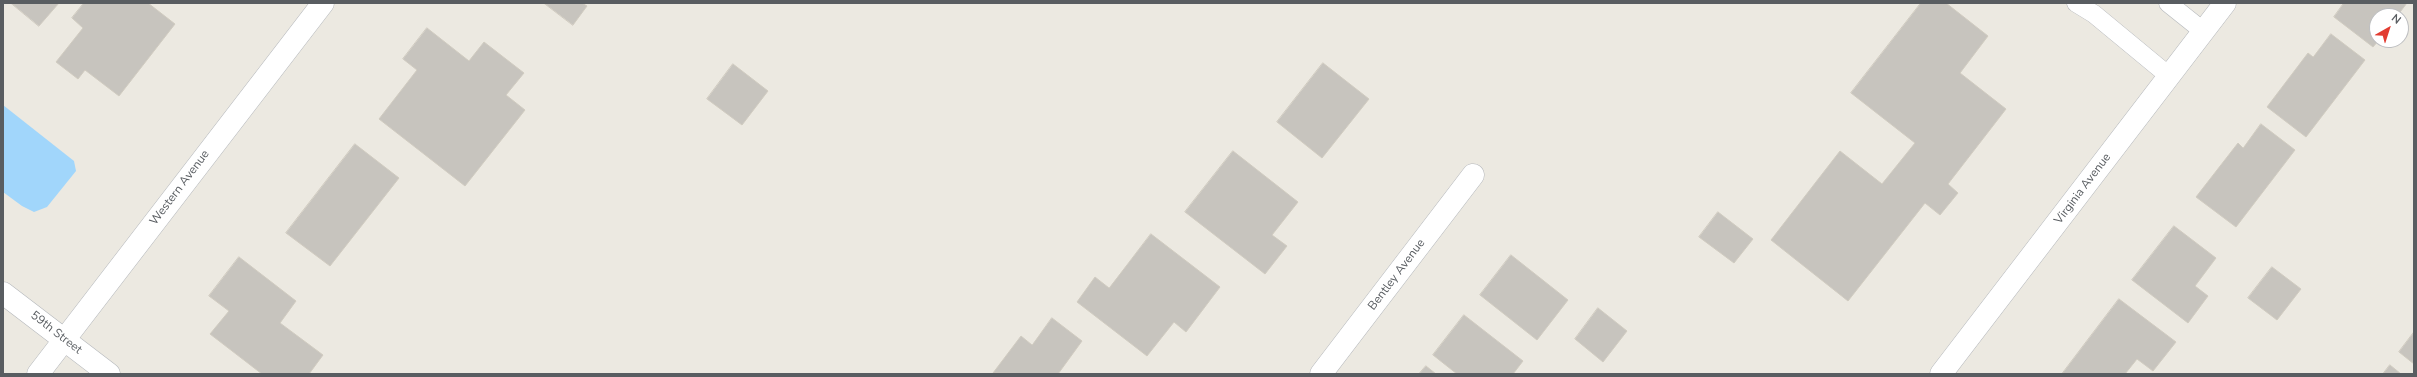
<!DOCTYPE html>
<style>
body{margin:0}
#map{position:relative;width:2417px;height:377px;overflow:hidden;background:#ece9e1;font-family:"Nunito Sans",sans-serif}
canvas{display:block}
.frame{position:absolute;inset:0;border:4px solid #595d61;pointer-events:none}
.north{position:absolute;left:2369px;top:8px;width:40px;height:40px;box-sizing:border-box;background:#fff;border:1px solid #bdbec0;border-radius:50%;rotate:39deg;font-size:11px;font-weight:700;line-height:16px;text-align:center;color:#595d61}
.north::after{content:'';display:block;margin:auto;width:14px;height:18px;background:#e23c31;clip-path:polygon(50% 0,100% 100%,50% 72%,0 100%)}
</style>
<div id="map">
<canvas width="2417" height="377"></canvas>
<div class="frame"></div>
<div class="north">N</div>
</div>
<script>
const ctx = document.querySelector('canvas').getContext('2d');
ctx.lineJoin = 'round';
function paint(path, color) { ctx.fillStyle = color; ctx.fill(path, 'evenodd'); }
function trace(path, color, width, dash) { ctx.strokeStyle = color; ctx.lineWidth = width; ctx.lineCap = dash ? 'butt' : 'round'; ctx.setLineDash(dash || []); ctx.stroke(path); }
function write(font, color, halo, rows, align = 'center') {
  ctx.font = font + ' "Nunito Sans",sans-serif'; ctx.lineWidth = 3; ctx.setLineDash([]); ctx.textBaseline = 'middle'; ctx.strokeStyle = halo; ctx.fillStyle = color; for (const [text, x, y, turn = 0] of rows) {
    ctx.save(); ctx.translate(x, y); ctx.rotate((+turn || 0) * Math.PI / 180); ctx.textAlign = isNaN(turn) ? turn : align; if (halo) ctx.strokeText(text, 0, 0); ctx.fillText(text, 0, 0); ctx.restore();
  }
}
paint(new Path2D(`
 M3 105 74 161 76 171 47 207 34 212 22 206 3 192Z`), '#a1d6fb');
const building = new Path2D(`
 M11 3H59L39 26Z
 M84 3H148L175 24 119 96 85 70 78 79 56 62 83 28 72 18Z
 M544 3H582L587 6 573 25Z
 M1921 3H1946L1988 36 1960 73 2006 109 1948 184 1958 193 1940 215 1925 203 1848 301 1771 240 1840 151 1882 184 1915 143 1851 93Z
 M2344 3H2407L2397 16H2377V40H2379L2373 47 2334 17Z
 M427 28 469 61 484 42 524 73 506 95 525 110 465 186 379 119 417 70 403 59Z
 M2331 34 2365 60 2306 137 2267 107 2308 53 2313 57Z
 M1323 63 1369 99 1322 158 1277 122Z
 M733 64 768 91 742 125 707 99Z
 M2261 124 2295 150 2236 227 2196 197 2238 143 2243 148Z
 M355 144 399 178 330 266 286 233Z
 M1233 151 1298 202 1272 235 1287 246 1265 274 1185 212Z
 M1718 212 1753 239 1734 263 1699 237Z
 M2174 226 2216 258 2195 286 2208 296 2188 323 2132 280Z
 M1151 234 1220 287 1186 332 1174 322 1147 356 1077 302 1095 277 1109 288Z
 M1511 255 1568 300 1537 340 1480 295Z
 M239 257 296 301 280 323 323 355 309 374H262L210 334 229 311 209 296Z
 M2272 267 2301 289 2277 320 2248 298Z
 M2119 299 2176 342 2153 371 2137 359 2125 374H2062Z
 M1598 308 1627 331 1603 362 1575 339Z
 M1464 315 1523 361 1513 374H1457L1433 355Z
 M1052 318 1082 341 1058 374 993 373 1021 336 1032 345Z
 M2414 332V364L2399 352Z
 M2390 365 2401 374H2383Z
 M1426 366 1436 374H1419Z`);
paint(building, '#c7c4be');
trace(building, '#d0cbc0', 1);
const service = new Path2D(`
 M2076 3 2094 14 2169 76
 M2168 3 2203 31`);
const minor = new Path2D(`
 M38 374 323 3
 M1321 374 1473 175
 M1941 374 2225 3`);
const tertiary = new Path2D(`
 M3 293 109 374`);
trace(service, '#b4b7bb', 19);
trace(minor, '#b4b7bb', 23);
trace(tertiary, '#b4b7bb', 23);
trace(service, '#fff', 18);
trace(minor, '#fff', 22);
trace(tertiary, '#fff', 22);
write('12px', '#595d61', '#fff', [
 ["Western Avenue",180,188,-53],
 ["Virginia Avenue",2083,189,-53],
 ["Bentley Avenue",1397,275,-53],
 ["59th Street",56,333,38]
]);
</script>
